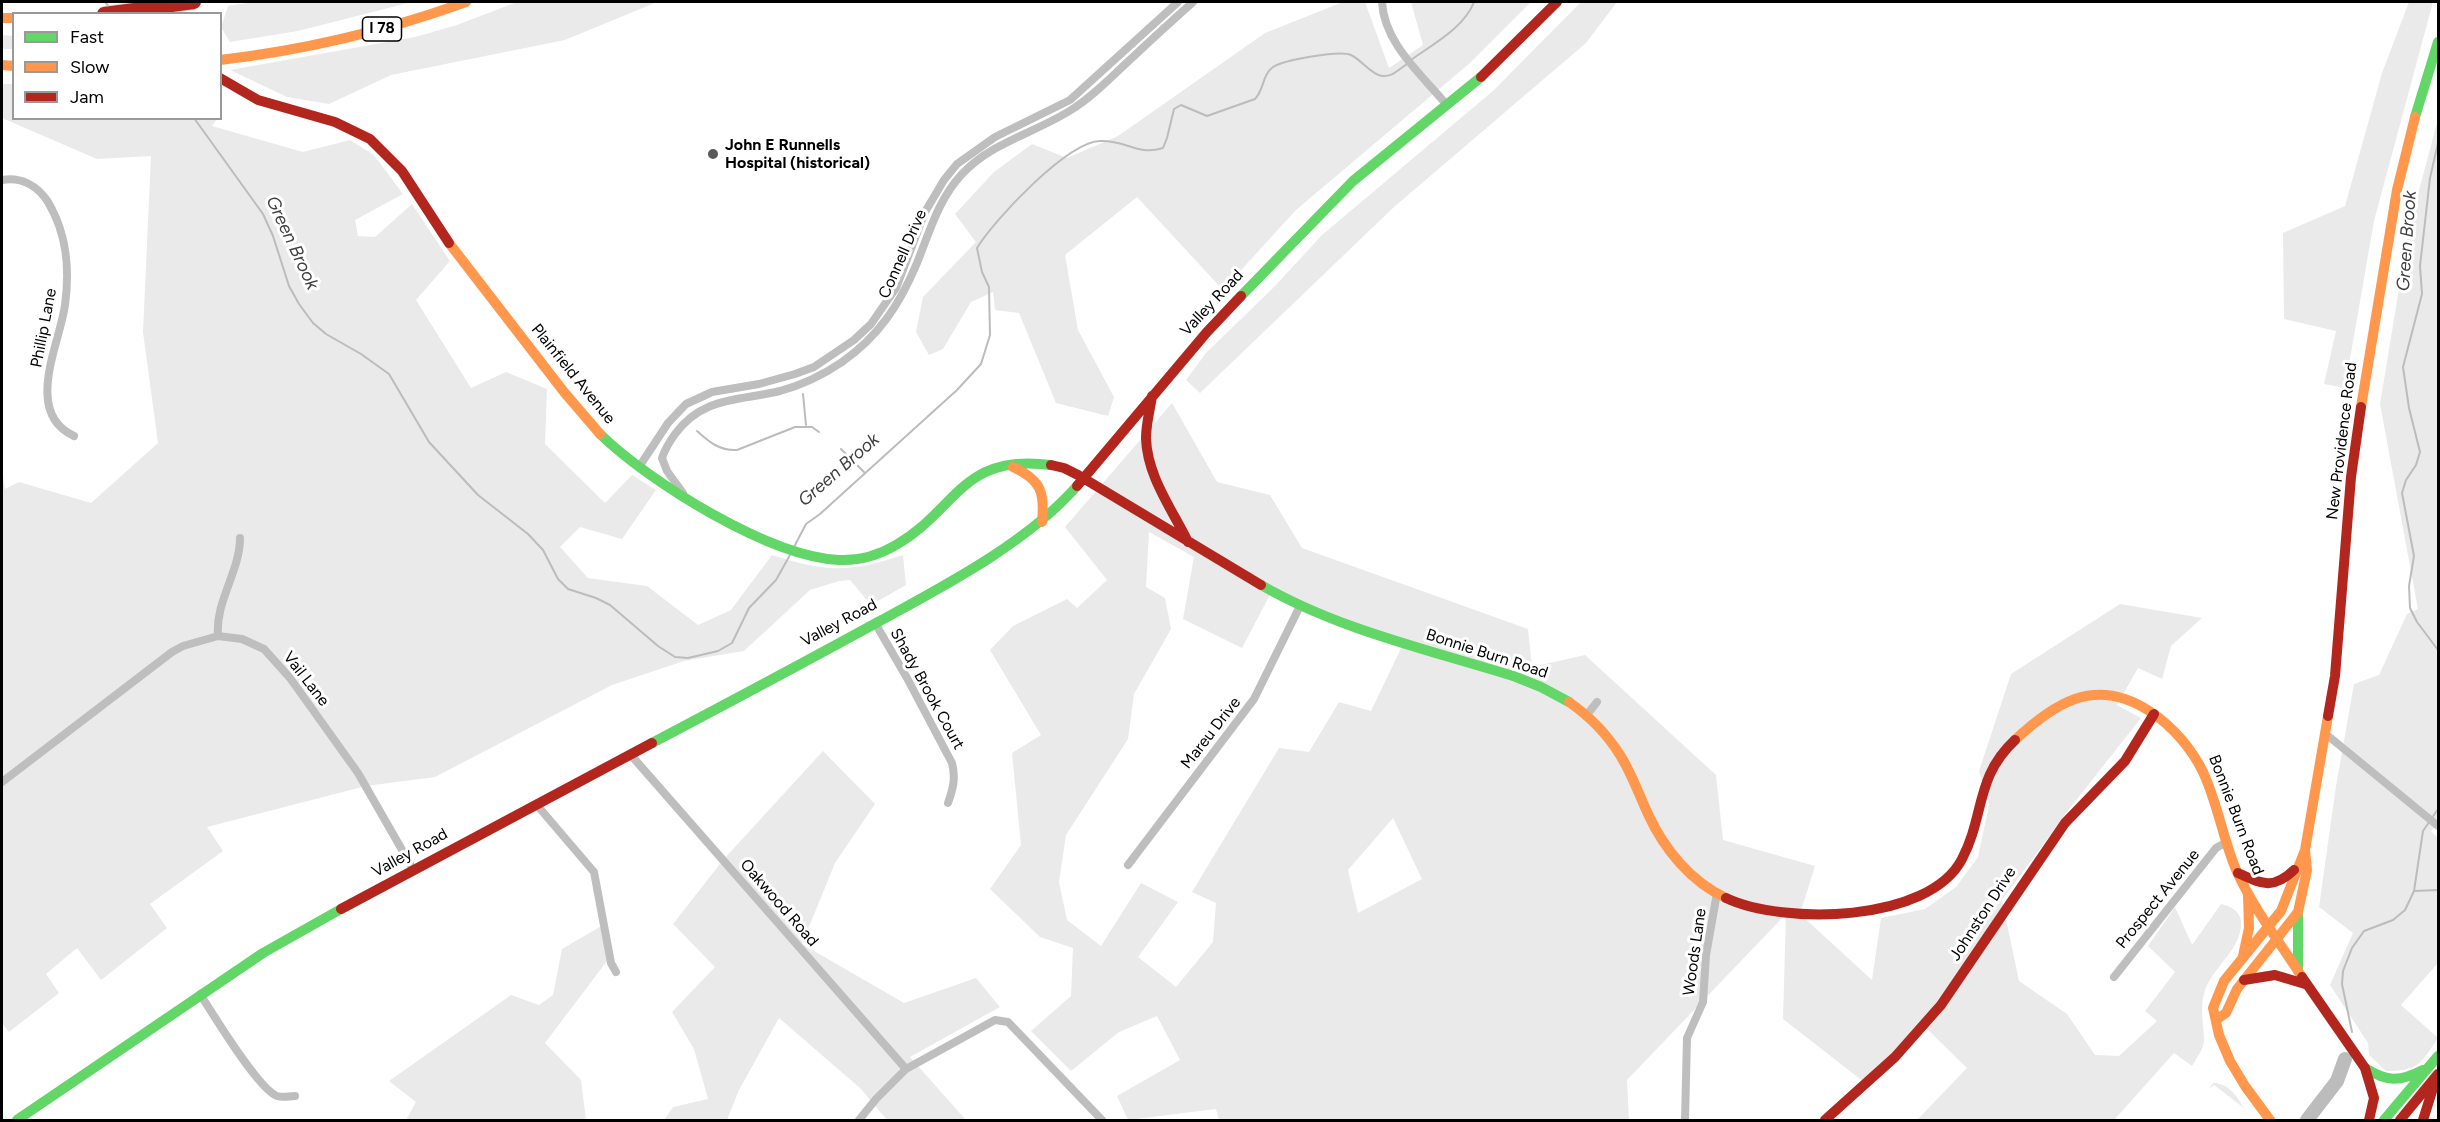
<!DOCTYPE html>
<style>
body{margin:0}
#map{position:relative;width:2440px;height:1122px;overflow:hidden;background:#fff;font-family:Figtree,sans-serif}
canvas{display:block}
.frame{position:absolute;inset:0;border:3px solid #000;pointer-events:none}
.legend{position:absolute;left:12px;top:12px;width:210px;height:108px;box-sizing:border-box;background:#fff;border:2px solid #999;margin:0;padding:8px 10px;list-style:none;font-size:18px;color:#000}
.legend li{display:flex;align-items:center;gap:12px;height:30px}
.legend b{width:30px;border:2px solid #999}
</style>
<div id="map">
<canvas width="2440" height="1122"></canvas>
<div class="frame"></div>
<ul class="legend">
<li><b style="height:8px;background:#63d668"></b>Fast</li>
<li><b style="height:8px;background:#ff974d"></b>Slow</li>
<li><b style="height:8px;background:#b3261e"></b>Jam</li>
</ul>
</div>
<script>
const ctx = document.querySelector('canvas').getContext('2d');
ctx.lineJoin = 'round';
function paint(path, color) { ctx.fillStyle = color; ctx.fill(path, 'evenodd'); }
function trace(path, color, width, dash) { ctx.strokeStyle = color; ctx.lineWidth = width; ctx.lineCap = dash ? 'butt' : 'round'; ctx.setLineDash(dash || []); ctx.stroke(path); }
function write(font, color, halo, rows, align = 'center') {
  ctx.font = font + ' Figtree,sans-serif'; ctx.lineWidth = 6; ctx.setLineDash([]); ctx.textBaseline = 'middle'; ctx.strokeStyle = halo; ctx.fillStyle = color; for (const [text, x, y, turn = 0] of rows) {
    ctx.save(); ctx.translate(x, y); ctx.rotate((+turn || 0) * Math.PI / 180); ctx.textAlign = isNaN(turn) ? turn : align; if (halo) ctx.strokeText(text, 0, 0); ctx.fillText(text, 0, 0); ctx.restore();
  }
}
paint(new Path2D(`
 M253 2H412L298 31 230 42 221 27 228 6Z
 M517 2H657L565 40 391 75 329 104 287 97 230 70 415 37 457 25Z
 M1343 2H1365L1389 68 1423 45 1411 2H1531L1470 63 1296 210 1223 290 1137 197 1065 255 1078 330 1114 397 1108 416 1056 403 1019 313 995 310 993 292 971 302 943 349 929 355 916 332 923 297 976 242 955 214 994 172 1032 144 1067 158 1118 136 1265 33Z
 M1581 2H1617L1586 43 1394 207 1200 393 1186 380 1206 353 1275 286 1322 235 1494 90Z
 M2409 2H2433L2374 221 2345 388 2324 384 2336 331 2284 319 2283 233 2345 206 2382 73Z
 M2 35 13 36V49H2Z
 M2 84H13L14 118 217 119 212 126 303 152 350 140 374 155 403 194 355 220 358 236 375 237 412 204 450 261 416 300 471 388 506 372 547 389 545 444 605 503 632 475 656 490 622 539 580 527 560 547 588 578 647 586 698 625 731 610 772 555C825 572 849 573 903 555L906 585 871 605 850 580 839 581 810 590 744 651 684 661 612 685 435 777 366 786 207 827 223 851 150 904 167 928 101 980 77 948 46 974 59 993 9 1032 2 1023V469L5 489 19 482 91 503 158 443 143 332 151 156 97 159 2 118Z
 M2438 119V823L2431 831 2438 838V963L2401 1005 2438 1038C2420 1064 2419 1071 2386 1071L2369 1055 2368 1043 2330 985 2353 933 2319 907 2336 786 2354 684 2379 675 2407 614 2418 609 2380 404 2409 228Z
 M1172 403 1217 482 1270 495 1302 548 1528 629 1532 667 1585 655 1716 775 1723 840 1815 866 1800 914 1872 980 1881 918 1925 909 1956 887 1978 857 1989 805 1979 771 2011 674 2120 604 2202 618 2171 646 2162 679 2138 668 2117 705 2141 718 2070 808 2002 900 2019 981 2067 1014 2095 1055 2119 1056 2157 1021 2145 1011 2175 972 2148 946 2175 907 2192 945 2221 904C2230 906 2240 911 2241 921 2243 948 2213 967 2205 990 2199 1008 2204 1024 2204 1041 2204 1048 2196 1059 2192 1066L2174 1053 2114 1120H1917L1967 1068 1925 1027 1869 1086 1783 1019 1786 914 1627 1080 1629 1120H1219L1216 1109 1128 1120 1117 1096 1180 1060 1157 1016 1119 1032 1071 1071 1031 1031 1071 996 1073 948 1040 937 990 889 1021 845 1012 753 1041 735 990 650 1013 626 1067 599 1077 608 1107 580 1065 527ZM1149 532 1194 557 1183 619 1242 648 1273 589 1295 600 1404 642 1371 711 1339 702 1309 752 1279 748 1192 892 1216 903 1213 942 1176 987 1138 957 1178 902 1141 883 1101 946 1067 920 1059 882 1066 835 1128 739 1134 694 1171 629 1165 598 1146 587ZM1393 818 1422 879 1358 913 1348 870Z
 M823 751 875 804 835 863 802 944 904 1003 976 978 1000 1007 910 1057 966 1120H887L860 1088 779 1018 739 1090 727 1120H664L673 1107 708 1099 694 1049 672 1012 715 967 673 924 723 860Z
 M603 925 610 957 545 1043 581 1080 586 1120H406L416 1102 389 1081 511 995 539 1005 553 995 562 949Z
 M2213 1083C2227 1082 2238 1097 2244 1108L2214 1085 2209 1089Z`), '#eaeaea');
trace(new Path2D(`
 M105 2 111 9
 M1411 60C1433 44 1464 28 1474 2
 M194 118 263 214 273 236 289 286 299 304 313 323 326 334 361 354 389 374 429 442 478 495 528 534 543 550 558 579 568 589 596 598 610 605 658 646 675 657 688 658 718 651 732 643 749 608 776 580 790 555
 M2438 143 2430 178 2420 266 2422 294 2403 367 2409 408 2420 452 2416 465 2406 480 2402 493 2414 556 2409 586 2410 608 2417 622 2438 650
 M803 394 806 425
 M697 431C709 442 720 451 737 450L795 427H812L819 432
 M841 449 864 472
 M794 547 806 524 820 514 957 390 981 364 990 335 989 287 982 272 977 248C994 220 1067 142 1100 141 1127 140 1137 156 1163 148L1167 138 1174 109 1181 105 1207 116 1255 99C1264 90 1262 75 1273 67 1284 60 1339 50 1351 55 1362 60 1370 74 1382 76 1393 77 1399 69 1407 64
 M2414 891 2438 890
 M2352 1032 2342 984 2343 971 2352 948 2364 931 2393 920 2405 910 2414 891 2423 831 2438 809`), '#bcbcbc', 2);
trace(new Path2D(`
 M2307 1120 2337 1081 2345 1059`), '#bcbcbc', 14);
trace(new Path2D(`
 M1382 2C1384 43 1421 74 1446 104
 M2 180C21 177 37 185 48 202 67 234 70 268 65 305 60 343 23 413 74 436
 M639 467 668 423 686 404 712 392 759 384 795 374 814 367 854 340 871 324 896 288 925 212 944 180 957 164 995 137 1070 100 1178 2
 M683 493 667 471 662 458C665 449 670 441 675 434 703 396 739 401 780 391 802 385 823 375 842 362 879 336 900 304 917 263 930 231 938 200 962 174 992 142 1035 133 1071 110 1094 96 1113 75 1133 57 1153 38 1173 20 1193 2
 M875 623 907 678 952 763C956 778 953 789 948 803
 M218 636C215 601 240 572 240 538
 M1586 716 1597 702
 M2327 735 2438 826
 M630 754 906 1069
 M2 782 172 652 183 646 218 636 242 639 264 649 290 678 358 773 413 869
 M536 804 594 872 611 963 616 972
 M1128 865 1254 699 1300 606
 M2114 977 2216 848 2227 842
 M200 994C213 1014 258 1089 277 1096 283 1098 289 1096 295 1096
 M859 1120 876 1099 906 1069 995 1020 1008 1022 1102 1120
 M1685 1120 1687 1038 1703 1002 1706 955 1717 893`), '#bebebe', 8);
trace(new Path2D(`
 M2415 117 2438 42
 M1241 296 1353 181 1481 77
 M600 434C649 482 770 557 839 560 859 561 879 555 896 545 958 509 961 453 1051 465
 M1261 585C1339 630 1430 650 1516 677L1541 687 1569 702
 M652 743C728 703 803 663 878 622 944 586 1027 543 1077 486
 M2298 913V971
 M2365 1068C2387 1082 2400 1082 2423 1070
 M17 1120 263 953 341 909
 M2384 1120 2438 1056`), '#63d668', 10);
trace(new Path2D(`
 M2 18H14
 M220 60C305 50 386 31 466 2
 M2 65 14 66
 M449 243 564 392 600 434
 M2361 407 2397 190 2415 117
 M1013 467C1041 480 1045 492 1042 522
 M1569 702C1589 716 1607 734 1620 755 1632 774 1639 795 1648 814 1664 849 1691 882 1726 898
 M2015 740C2032 724 2052 707 2075 699 2128 681 2181 727 2203 772 2218 804 2223 840 2237 872 2254 909 2280 943 2302 977
 M2243 956 2249 928 2248 894
 M2216 1020 2226 1013 2237 989 2298 912 2307 870 2305 850 2328 716
 M2270 1120 2245 1086 2230 1061 2219 1035 2213 1008 2224 981 2281 911 2305 850`), '#ff974d', 10);
trace(new Path2D(`
 M1481 77 1557 2
 M220 78 258 100 335 122 370 139 402 171 449 243
 M1152 396C1150 410 1146 424 1146 438 1147 476 1172 509 1188 542
 M1051 465 1064 468 1078 475 1261 585
 M1077 486 1207 332 1241 296
 M2328 716 2335 676 2351 477 2361 407
 M2238 873C2262 884 2273 890 2294 870
 M1726 898C1783 925 1929 923 1962 859 1985 815 1975 777 2015 740
 M341 909 652 743
 M2302 977 2365 1068
 M2244 980 2275 975 2305 984
 M2365 1068 2374 1098 2369 1120
 M1825 1120 1895 1057 1941 1005 2065 823 2125 761 2154 714
 M2400 1120 2438 1074
 M2423 1120 2434 1085`), '#b3261e', 10);
const jamBridge = new Path2D(`
 M104 14 194 2`);
trace(jamBridge, '#dbdbdb', 16, []);
trace(jamBridge, '#b3261e', 14);
for (const [x, y, r, color] of [
 [713,154,6,"#595959"]
]) { const dot = new Path2D(); dot.arc(x, y, r, 0, 2 * Math.PI); ctx.fillStyle = color; ctx.fill(dot); trace(dot, '#fff', 2); }
for (const [x, y, w] of [
 [382,29,39]
]) { const box = new Path2D(); box.roundRect(x - w / 2, y - 12, w, 24, 4.5); ctx.fillStyle = '#fff'; ctx.fill(box); trace(box, '#000', 1.5); }
write('bold 15px', '#000', null, [
 ["I 78",382,29]
]);
write('bold 16px', '#000', '#fff', [
 ["John E Runnells",725,145],
 ["Hospital (historical)",725,163]
], 'left');
write('16px', '#000', '#fff', [
 ["Connell Drive",903,254,-66],
 ["Valley Road",1212,303,-47],
 ["Phillip Lane",44,328,-79],
 ["Plainfield Avenue",573,374,51],
 ["New Providence Road",2342,441,-83],
 ["Valley Road",839,623,-28],
 ["Bonnie Burn Road",1487,654,18],
 ["Vail Lane",306,679,52],
 ["Shady Brook Court",927,689,61],
 ["Mareu Drive",1211,733,-52],
 ["Bonnie Burn Road",2236,815,69],
 ["Valley Road",410,853,-29],
 ["Prospect Avenue",2158,899,-51],
 ["Oakwood Road",779,903,49],
 ["Johnston Drive",1983,914,-57],
 ["Woods Lane",1695,952,-82]
]);
write('italic 18px', '#404040', '#fff', [
 ["Green Brook",2407,241,-86],
 ["Green Brook",292,243,65],
 ["Green Brook",839,470,-41]
]);
</script>
